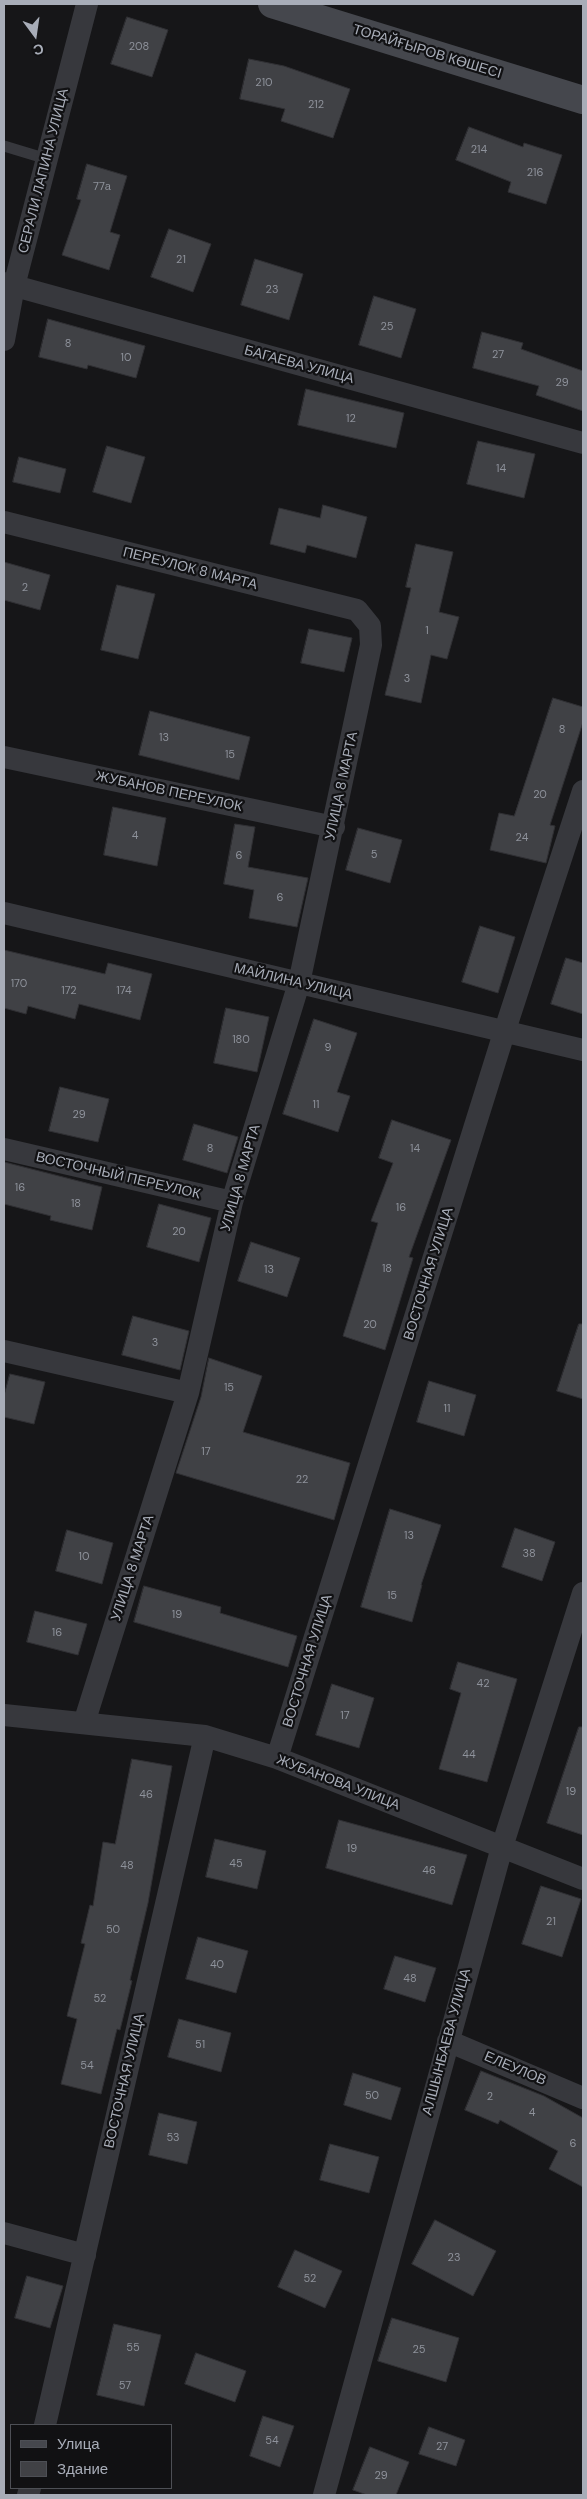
<!DOCTYPE html>
<meta charset="utf-8">
<style>
body{margin:0}
#map{position:relative;width:587px;height:2499px;overflow:hidden;background:#161618;font-family:"DM Sans",sans-serif}
canvas{display:block}
.frame{position:absolute;inset:0;border:5px solid #a8adb8;pointer-events:none}
.legend{position:absolute;left:10px;top:2424px;width:162px;height:65px;box-sizing:border-box;background:#111113;border:1px solid #4d4f55;margin:0;padding:6px 9px;list-style:none;font-size:15px;color:#a8adb8}
.legend li{display:flex;align-items:center;gap:10px;height:25px}
.legend b{width:25px;border:1px solid #4d4f55}
.north{position:absolute;left:10px;top:10px;width:50px;height:50px;-webkit-text-stroke:4px #111113;paint-order:stroke;rotate:166deg;font-size:14px;font-weight:700;line-height:20px;text-align:center;color:#a8adb8}
.north::after{content:'';display:block;margin:auto;width:18px;height:22px;background:#a8adb8;clip-path:polygon(50% 0,100% 100%,50% 72%,0 100%)}
</style>
<div id="map">
<canvas width="587" height="2499"></canvas>
<div class="frame"></div>
<ul class="legend">
<li><b style="height:6px;background:#45474d"></b>Улица</li>
<li><b style="height:14px;background:#404145"></b>Здание</li>
</ul>
<div class="north">С</div>
</div>
<script>
const ctx = document.querySelector('canvas').getContext('2d');
ctx.lineJoin = 'round';
function paint(path, color) { ctx.fillStyle = color; ctx.fill(path, 'evenodd'); }
function trace(path, color, width, dash) { ctx.strokeStyle = color; ctx.lineWidth = width; ctx.lineCap = dash ? 'butt' : 'round'; ctx.setLineDash(dash || []); ctx.stroke(path); }
function write(font, color, halo, rows, align = 'center') {
  ctx.font = font + ' "DM Sans",sans-serif'; ctx.lineWidth = 4.5; ctx.setLineDash([]); ctx.textBaseline = 'middle'; ctx.strokeStyle = halo; ctx.fillStyle = color; for (const [text, x, y, turn = 0] of rows) {
    ctx.save(); ctx.translate(x, y); ctx.rotate((+turn || 0) * Math.PI / 180); ctx.textAlign = isNaN(turn) ? turn : align; if (halo) ctx.strokeText(text, 0, 0); ctx.fillText(text, 0, 0); ctx.restore();
  }
}
const building = new Path2D(`
 M127 17 168 30 152 77 111 64Z
 M249 59 284 66 350 89 333 138 281 121 285 109 240 99Z
 M469 127 523 147 524 143 562 155 546 204 508 192 511 182 456 160Z
 M87 164 127 176 110 232 120 235 109 270 62 255 81 200 77 199Z
 M169 229 211 244 193 292 151 277Z
 M255 259 303 274 289 320 241 305Z
 M374 296 416 309 401 358 359 345Z
 M48 319 145 346 136 378 88 365 87 369 39 357Z
 M482 332 523 343 521 349 583 371V411L536 395 539 386 473 368Z
 M306 389 404 413 396 448 298 425Z
 M478 441 535 454 524 498 467 484Z
 M107 446 145 457 131 503 93 492Z
 M19 457 66 469 60 493 13 482Z
 M323 505 367 517 356 558 307 545 305 553 270 544 279 508 320 518Z
 M416 544 453 552 439 612 459 617 447 659 431 655 421 703 385 695 411 588 406 587Z
 M4 562 50 575 40 610 4 600Z
 M117 585 155 594 138 659 101 650Z
 M309 629 352 638 344 672 301 663Z
 M553 698 583 707V722L550 825 555 826 546 863 490 850 499 813 514 816Z
 M150 711 250 737 239 780 139 755Z
 M113 807 166 818 157 866 104 855Z
 M235 824 255 827 248 867 308 878 297 927 249 918 254 890 224 884Z
 M358 828 402 840 390 883 346 870Z
 M480 926 515 937 498 993 462 982Z
 M4 950 105 974 108 963 152 974 140 1020 79 1004 75 1019 28 1006 26 1014 4 1008Z
 M566 958 583 963V1014L551 1004Z
 M226 1008 269 1017 257 1072 214 1063Z
 M314 1019 357 1033 337 1092 350 1096 338 1132 283 1114Z
 M60 1087 109 1099 98 1142 49 1131Z
 M392 1120 451 1140 409 1257 413 1258 385 1350 343 1336 378 1223 371 1221 393 1163 379 1158Z
 M194 1124 238 1137 227 1173 183 1160Z
 M4 1162 102 1187 92 1230 50 1220 51 1216 4 1204Z
 M159 1204 211 1218 199 1262 147 1247Z
 M251 1242 300 1258 287 1297 238 1281Z
 M133 1316 189 1331 180 1370 122 1355Z
 M579 1324H583V1399L557 1391Z
 M209 1358 262 1376 243 1432 350 1463 334 1520 176 1473 201 1397Z
 M10 1374 45 1382 34 1424 4 1417V1396Z
 M429 1381 476 1395 464 1436 417 1422Z
 M390 1509 441 1525 421 1585H422L412 1622 361 1607Z
 M515 1528 555 1542 542 1581 502 1567Z
 M67 1530 113 1543 102 1584 56 1571Z
 M144 1586 221 1607 220 1613 297 1636 288 1667 134 1622Z
 M35 1611 87 1624 78 1655 27 1642Z
 M458 1662 517 1679 487 1782 439 1769 461 1693 450 1689Z
 M332 1684 374 1698 359 1748 316 1735Z
 M579 1727H583V1835L547 1823Z
 M132 1759 172 1766 148 1903 130 1980 132 1981 120 2030 117 2029 101 2094 61 2084 77 2019 67 2016 85 1944 81 1943 90 1905 93 1906 103 1842 115 1844Z
 M339 1820 467 1855 452 1905 326 1868Z
 M215 1839 266 1851 257 1889 206 1877Z
 M541 1886 581 1899 562 1957 522 1944Z
 M198 1937 248 1951 236 1993 186 1979Z
 M395 1956 436 1968 425 2002 384 1989Z
 M179 2019 231 2033 221 2072 168 2057Z
 M481 2071 544 2096 583 2118V2187L549 2169 558 2151 500 2120 498 2124 465 2110Z
 M353 2073 401 2088 391 2120 344 2105Z
 M159 2113 197 2122 187 2164 149 2155Z
 M330 2144 379 2157 369 2193 320 2180Z
 M435 2220 496 2251 473 2296 412 2264Z
 M295 2250 342 2271 325 2308 278 2287Z
 M27 2276 63 2286 50 2328 15 2318Z
 M392 2318 459 2338 446 2382 378 2361Z
 M114 2324 161 2335 144 2406 97 2395Z
 M196 2353 246 2371 235 2402 185 2384Z
 M263 2416 294 2426 280 2467 250 2456Z
 M429 2427 465 2440 456 2466 419 2454Z
 M370 2447 409 2462 396 2495H367L353 2490Z`);
paint(building, '#404145');
trace(building, '#303034', 1);
trace(new Path2D(`
 M4 146 47 159`), '#37383d', 11);
trace(new Path2D(`
 M4 283 583 443
 M4 340 14 286 87 4
 M4 522 357 610 370 626 371 645 299 983 232 1202 188 1393 84 1723
 M4 757 334 827
 M4 913 583 1050
 M4 1149 232 1202
 M4 1351 188 1393
 M4 1715 205 1736 277 1758 583 1879
 M277 1758 504 1033 583 791
 M448 2041 583 2098
 M4 2233 85 2255
 M45 2425 205 1736
 M28 2495 30 2488
 M324 2495 502 1847 583 1593`), '#37383d', 22);
trace(new Path2D(`
 M272 4 583 100`), '#45474d', 28);
write('11px', '#8e929b', null, [
 ["208",139,47],
 ["210",264,83],
 ["212",316,105],
 ["214",479,150],
 ["216",535,173],
 ["77а",102,187],
 ["21",181,260],
 ["23",272,290],
 ["25",387,327],
 ["8",68,344],
 ["27",498,355],
 ["10",126,358],
 ["29",562,383],
 ["12",351,419],
 ["14",501,469],
 ["2",25,588],
 ["1",427,631],
 ["3",407,679],
 ["8",562,730],
 ["13",164,738],
 ["15",230,755],
 ["20",540,795],
 ["4",135,836],
 ["24",522,838],
 ["5",374,855],
 ["6",239,856],
 ["6",280,898],
 ["170",19,984],
 ["172",69,991],
 ["174",124,991],
 ["180",241,1040],
 ["9",328,1048],
 ["11",316,1105],
 ["29",79,1115],
 ["8",210,1149],
 ["14",415,1149],
 ["16",20,1188],
 ["18",76,1204],
 ["16",401,1208],
 ["20",179,1232],
 ["18",387,1269],
 ["13",269,1270],
 ["20",370,1325],
 ["3",155,1343],
 ["15",229,1388],
 ["11",447,1409],
 ["17",206,1452],
 ["22",302,1480],
 ["13",409,1536],
 ["38",529,1554],
 ["10",84,1557],
 ["15",392,1596],
 ["19",177,1615],
 ["16",57,1633],
 ["42",483,1684],
 ["17",345,1716],
 ["44",469,1755],
 ["19",571,1792],
 ["46",146,1795],
 ["19",352,1849],
 ["45",236,1864],
 ["48",127,1866],
 ["46",429,1871],
 ["21",551,1922],
 ["50",113,1930],
 ["40",217,1965],
 ["48",410,1979],
 ["52",100,1999],
 ["51",200,2045],
 ["54",87,2066],
 ["50",372,2096],
 ["2",490,2097],
 ["4",532,2113],
 ["53",173,2138],
 ["6",573,2144],
 ["23",454,2258],
 ["52",310,2279],
 ["55",133,2348],
 ["25",419,2350],
 ["57",125,2386],
 ["54",272,2441],
 ["27",442,2447],
 ["29",381,2476]
]);
write('14px', '#a8adb8', '#111113', [
 ["ТОРАЙҒЫРОВ КӨШЕСІ",427,52,17],
 ["СЕРАЛИ ЛАПИНА УЛИЦА",44,171,-76],
 ["БАГАЕВА УЛИЦА",299,365,15],
 ["ПЕРЕУЛОК 8 МАРТА",190,569,14],
 ["УЛИЦА 8 МАРТА",342,786,-78],
 ["ЖУБАНОВ ПЕРЕУЛОК",169,792,12],
 ["МАЙЛИНА УЛИЦА",293,982,13],
 ["ВОСТОЧНЫЙ ПЕРЕУЛОК",118,1176,13],
 ["УЛИЦА 8 МАРТА",241,1178,-74],
 ["ВОСТОЧНАЯ УЛИЦА",429,1274,-73],
 ["УЛИЦА 8 МАРТА",133,1568,-72],
 ["ВОСТОЧНАЯ УЛИЦА",308,1661,-73],
 ["ЖУБАНОВА УЛИЦА",338,1783,21],
 ["АЛШЫНБАЕВА УЛИЦА",447,2042,-75],
 ["ЕЛЕУЛОВ",515,2069,23],
 ["ВОСТОЧНАЯ УЛИЦА",125,2081,-77]
]);
</script>
